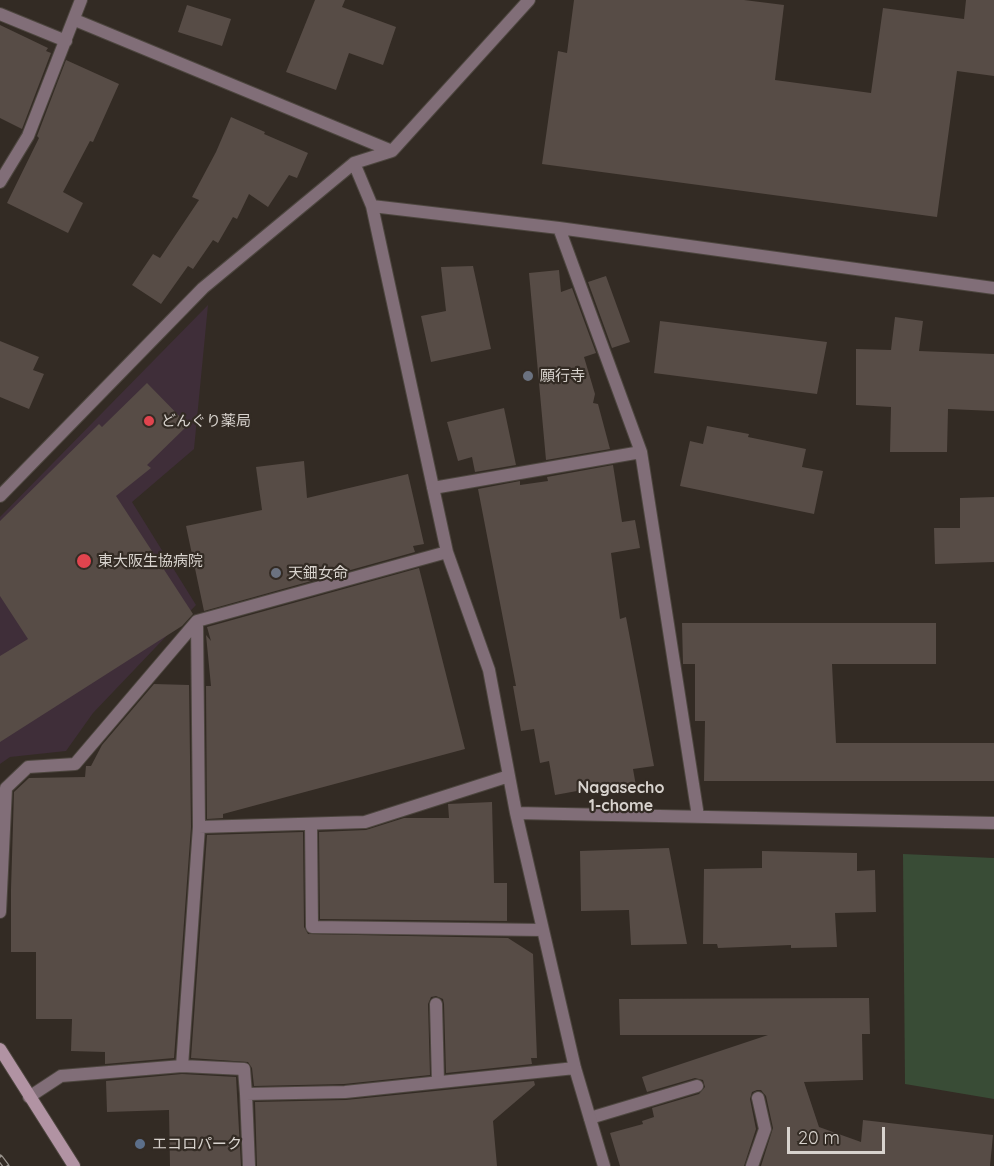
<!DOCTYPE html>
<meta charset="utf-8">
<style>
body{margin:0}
#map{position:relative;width:994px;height:1166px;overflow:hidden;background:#332b24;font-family:Quicksand,sans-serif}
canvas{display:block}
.scale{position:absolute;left:787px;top:1127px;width:98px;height:27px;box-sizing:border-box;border:3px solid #d8d3ce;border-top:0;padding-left:8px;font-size:18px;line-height:21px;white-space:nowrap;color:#d8d3ce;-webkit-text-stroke:4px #332b24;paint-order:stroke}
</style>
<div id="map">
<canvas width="994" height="1166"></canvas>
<div class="scale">20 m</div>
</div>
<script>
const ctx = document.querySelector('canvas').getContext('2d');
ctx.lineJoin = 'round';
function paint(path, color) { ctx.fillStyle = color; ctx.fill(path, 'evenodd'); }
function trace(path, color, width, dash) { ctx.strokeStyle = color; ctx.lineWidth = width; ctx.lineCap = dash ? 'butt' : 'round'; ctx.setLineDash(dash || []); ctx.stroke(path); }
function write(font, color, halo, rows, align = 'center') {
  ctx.font = font + ' Quicksand,"Noto Sans JP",sans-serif'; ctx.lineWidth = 4.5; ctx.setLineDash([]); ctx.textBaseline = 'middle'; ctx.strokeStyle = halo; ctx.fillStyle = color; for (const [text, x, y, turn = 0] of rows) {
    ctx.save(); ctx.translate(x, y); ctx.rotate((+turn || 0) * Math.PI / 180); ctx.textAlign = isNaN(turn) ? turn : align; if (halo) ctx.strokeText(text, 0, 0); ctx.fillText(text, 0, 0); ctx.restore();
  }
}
paint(new Path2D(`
 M208 305 194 449 132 502 196 605 93 713 66 751 10 757 0 764V517Z`), '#3f2e39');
paint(new Path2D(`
 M903 854 994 858V1099L905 1084Z`), '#394c36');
paint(new Path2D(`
 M315 0H345L342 7 396 27 383 65 349 53 336 90 286 72Z
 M574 0H744L784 5 775 80 871 93 883 8 964 19 966 0H994V76L957 71 937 217 542 164 558 51 567 53Z
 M187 5 231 19 222 46 178 32Z
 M0 25 48 48 46 51 51 53 22 129 0 118Z
 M66 60 119 84 93 142 90 141 63 192 83 203 68 233 7 203 39 138 37 136Z
 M231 117 265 132 264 134 308 153 297 178 289 175 268 207 249 194 237 219 233 217 218 243 213 240 193 269 188 266 161 304 132 285 153 254 160 258 199 200 192 197 216 152Z
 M473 266 491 349 431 362 421 316 446 311 441 267Z
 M559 270 561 292 572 288 596 353 584 357 595 394 593 403 598 404 610 449 546 460 529 273Z
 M606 276 630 342 612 348 588 282Z
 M895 317 923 321 919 351 994 354V411L948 409 947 452H890L891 407 856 405V349L891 350Z
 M660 321 827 342 817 394 654 373Z
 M0 341 39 357 33 370 44 374 29 409 0 397Z
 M147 383 188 425 147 465 151 468 116 496 193 614 182 626 0 742V656L28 639 0 596V521L99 424 102 427Z
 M504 408 516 465 475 472 472 457 458 461 447 422Z
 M707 426 749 434 748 437 806 449 802 467 823 471 814 514 680 486 690 441 703 444Z
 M304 461 307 498 408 474 424 544 413 546 415 552 204 611 186 526 262 510 256 467Z
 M613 465 622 522 635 520 640 548 611 553 620 619 626 617 654 766 633 769 636 786 611 790 610 785 555 795 549 761 540 763 534 729 521 731 513 686H516L478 489 520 481V485L548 481 547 477Z
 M994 497V562L935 564 934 528H960V498Z
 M419 568 465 749 223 814V818L207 819 206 686H211L206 635 211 641 207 627Z
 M682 623H936V664H832L836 743H994V781H704L705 721H695V664H683Z
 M154 684 189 685 191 827 174 1058 105 1064V1052L71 1051 72 1019H36V952H11V889L14 792 29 778 85 777 86 766H91L102 745Z
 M492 802 494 883H507V921L320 919 319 832 366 830 404 818H449L448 804Z
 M303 832 304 927 308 934 508 938 533 954 537 1058H531L532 1064 446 1073 444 1004 443 999 436 996 431 997 428 1004 430 1075 344 1084 254 1086 252 1068 248 1062 191 1058 207 835Z
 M669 848 687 944 631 945 629 910 581 911 580 851Z
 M762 851 857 853V871L875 870 876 912 835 913 837 947 791 948V945L718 948 717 944H703L704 869 762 868Z
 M869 998 870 1034H862L863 1080 804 1082 819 1127 861 1142 863 1120 993 1135 990 1166H761L773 1128 766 1096 761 1090H757L752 1092 750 1099 756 1129 744 1166H620L610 1133 643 1124 642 1121 654 1117 652 1108 699 1094 705 1087 703 1080 695 1078 647 1092 642 1077 768 1035H620L619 999Z
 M182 1074 236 1077 241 1166H170L169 1110 107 1112 106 1081Z
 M534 1081 535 1085 493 1121 497 1166H257L255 1102 346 1100Z`), '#574c46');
const lane = new Path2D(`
 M436 1004 438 1082
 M590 1118 697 1086
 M752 1166 765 1129 758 1098`);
const street = new Path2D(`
 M0 14 66 41
 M75 20 392 151
 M354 163 372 206 447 552 489 670 516 813 575 1068 604 1166
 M0 182 28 136 81 0
 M372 206 559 228 994 288
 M559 228 641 452 698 816
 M433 488 641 452
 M0 496 203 288 354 163 392 151 529 0
 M516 813 994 823
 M311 824 312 927 543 930
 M199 827 365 822 509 776
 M0 912 6 788 28 767 75 764 197 621 447 552
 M182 1066 199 827 197 621
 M246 1094 249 1166
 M29 1097 61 1076 182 1066 244 1069 246 1094 345 1092 575 1068`);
const secondary = new Path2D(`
 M0 1049 74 1166`);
trace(lane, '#4d463f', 14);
trace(street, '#4d463f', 14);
trace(secondary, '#4d463f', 14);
trace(lane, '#816e78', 12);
trace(street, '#816e78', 12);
trace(secondary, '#b193a3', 12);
const rail = new Path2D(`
 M0 1158 6 1166`);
trace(rail, '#98928c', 7);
trace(rail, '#332b24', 4.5, [14]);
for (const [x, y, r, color] of [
 [528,376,6,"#6b7280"],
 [149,421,6,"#e0444e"],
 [84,561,8,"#e0444e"],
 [276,573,6,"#6b7280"],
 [140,1144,6,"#5c6f8a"]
]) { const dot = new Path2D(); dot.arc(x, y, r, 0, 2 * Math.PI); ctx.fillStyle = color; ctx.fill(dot); trace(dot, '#332b24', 2); }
write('15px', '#d8d3ce', '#332b24', [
 ["願行寺",540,376],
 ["どんぐり薬局",161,421],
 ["東大阪生協病院",98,561],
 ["天鈿女命",288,573],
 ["エコロパーク",152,1144]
], 'left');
write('bold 16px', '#d8d3ce', '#332b24', [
 ["Nagasecho",621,788],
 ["1-chome",621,806]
]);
</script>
